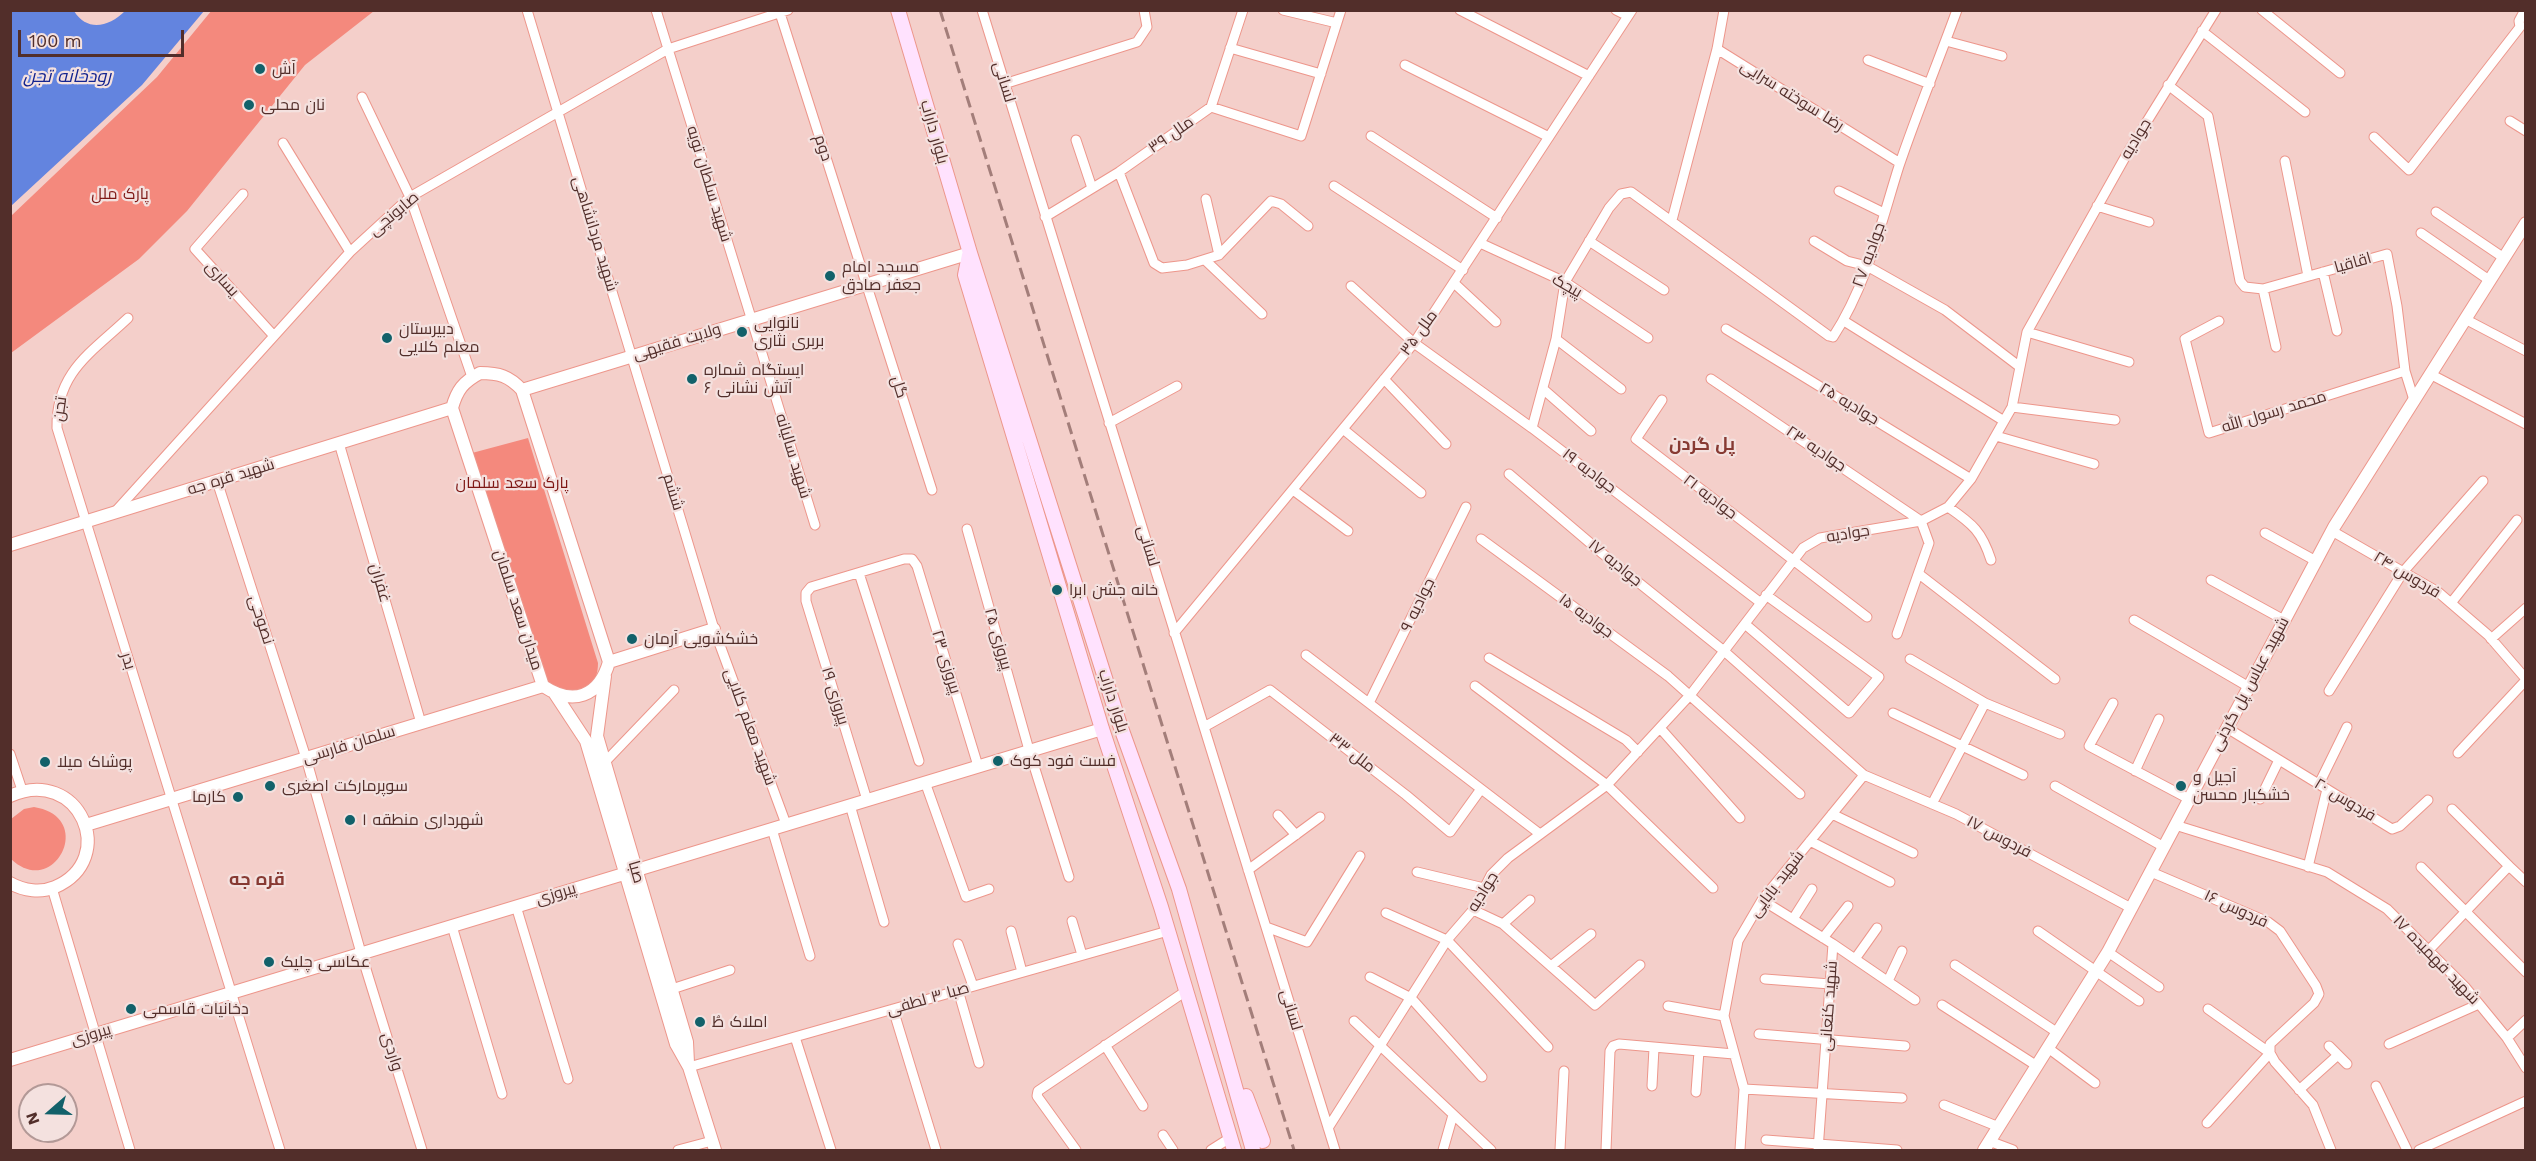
<!DOCTYPE html>
<meta charset="utf-8">
<style>
body{margin:0}
#map{position:relative;width:2536px;height:1161px;overflow:hidden;background:#f4cfca;font-family:"Work Sans",sans-serif}
canvas{display:block}
.frame{position:absolute;inset:0;border:12px solid #522e2a;pointer-events:none}
.north{position:absolute;left:18px;top:1083px;width:60px;height:60px;box-sizing:border-box;background:#f4e1df;border:2px solid #b39997;border-radius:50%;rotate:250deg;font-size:16px;font-weight:700;line-height:24px;text-align:center;color:#522e2a}
.north::after{content:'';display:block;margin:auto;width:21px;height:27px;background:#12616a;clip-path:polygon(50% 0,100% 100%,50% 72%,0 100%)}
.scale{position:absolute;left:18px;top:30px;width:166px;height:27px;box-sizing:border-box;border:3px solid #522e2a;border-top:0;padding-left:8px;font-size:18px;line-height:21px;white-space:nowrap;color:#522e2a;-webkit-text-stroke:4px #f4e1df;paint-order:stroke}
</style>
<div id="map">
<canvas width="2536" height="1161"></canvas>
<div class="frame"></div>
<div class="north">N</div>
<div class="scale">100 m</div>
</div>
<script>
const ctx = document.querySelector('canvas').getContext('2d');
ctx.lineJoin = 'round';
function paint(path, color) { ctx.fillStyle = color; ctx.fill(path, 'evenodd'); }
function trace(path, color, width, dash) { ctx.strokeStyle = color; ctx.lineWidth = width; ctx.lineCap = dash ? 'butt' : 'round'; ctx.setLineDash(dash || []); ctx.stroke(path); }
function write(font, color, halo, rows, align = 'center') {
  ctx.font = font + ' "Work Sans",Cairo,sans-serif'; ctx.lineWidth = 4.5; ctx.setLineDash([]); ctx.textBaseline = 'middle'; ctx.strokeStyle = halo; ctx.fillStyle = color; for (const [text, x, y, turn = 0] of rows) {
    ctx.save(); ctx.translate(x, y); ctx.rotate((+turn || 0) * Math.PI / 180); ctx.textAlign = isNaN(turn) ? turn : align; if (halo) ctx.strokeText(text, 0, 0); ctx.fillText(text, 0, 0); ctx.restore();
  }
}
paint(new Path2D(`
 M212 10 374 11 305 65 187 211 139 259 11 353V216L157 77Z
 M528 438 598 663C598 696 570 696 548 682L472 453Z
 M34 807C97 817 54 900 11 859V819L24 809Z`), '#f4897d');
paint(new Path2D(`
 M11 10 74 11C87 32 109 27 125 11H204L142 85 11 206Z`), '#6384df');
const minor = new Path2D(`
 M527 10 714 629 786 824
 M656 10 815 525
 M779 10 932 490
 M982 10 1335 1150
 M1283 10 1337 23
 M1460 10 1589 76
 M1616 10 1628 16
 M2262 10 2340 73
 M2520 27 2519 21 2525 10
 M2202 31 2305 112
 M1946 41 2002 56
 M1230 48 1321 74
 M1717 49 1900 163
 M1868 60 1930 84
 M1405 65 1549 137
 M1004 84 1137 42 1147 27 1144 10
 M2168 85 2208 116 2240 281 2245 287 2263 289
 M362 97 410 197 472 377
 M1211 107 1301 136 1341 10
 M2510 121 2526 131
 M1371 136 1497 218
 M2374 137 2409 170 2520 27
 M1076 140 1092 188
 M283 143 350 252
 M2285 161 2308 276
 M1119 172 1154 263 1162 268 1187 265 1219 255 1271 201 1281 204 1308 226
 M1334 186 1463 270
 M1839 191 1884 213
 M243 194 195 249 274 336
 M1206 199 1219 255
 M2097 206 2149 222
 M2436 212 2504 258
 M1045 217 1119 172 1211 107 1243 10
 M1672 220 1717 49 1724 10
 M2421 233 2489 280
 M1589 241 1664 290
 M1814 241 1847 261 1867 266 1945 310 2020 367
 M1480 243 1565 282 1648 338
 M1205 260 1262 314
 M2323 272 2337 331
 M1454 283 1496 322
 M1351 286 1414 343 1532 428 1761 603
 M128 318C91 353 56 372 57 428L280 1150
 M2465 319 2526 351
 M1844 321 2004 421
 M2219 321 2185 339 2209 433 2405 371 2414 400
 M1726 329 1971 479
 M2027 332 2129 362
 M1556 339 1621 389
 M2276 347 2263 289 2387 254 2397 306 2405 371
 M2430 374 2526 424
 M1384 379 1446 444
 M1711 379 1921 521 1929 543 1897 634
 M1543 389 1591 431
 M1662 400 1636 439 1867 617
 M2012 407 2115 420
 M1109 423 1177 386
 M1532 428 1556 339 1565 282 1609 208 1621 194 1631 192 1829 336 1833 337C1867 285 1881 223 1899 166 1917 113 1938 62 1957 10
 M1343 429 1421 493
 M1996 436 2094 464
 M339 443 421 723
 M1509 474 1603 554 1724 651 1864 775 1956 814 2131 908
 M217 481 306 758 361 953 422 1150
 M1293 490 1348 531
 M1948 507C1973 524 1982 532 1991 560
 M115 512 350 252 410 197 668 49 788 10
 M967 529 1029 750 1069 877
 M2332 531 2438 592 2488 635 2526 679
 M2265 533 2316 561
 M1481 539 1668 676 1800 794
 M859 573 919 761
 M1919 574 2055 679
 M2211 580 2284 620
 M2451 603 2517 520
 M2134 620 2249 687
 M1745 624 1849 713 1879 677 1766 595
 M1174 633 1414 343 1632 10
 M2491 639 2526 608
 M1306 655 1540 834
 M1489 658 1626 740 1638 752
 M1910 659 1985 703 2060 734
 M1475 686 1607 785 1713 888
 M2329 691 2403 572 2483 481
 M1369 703 1466 507
 M2113 703 2089 746 2189 799
 M1893 713 2023 775
 M1204 727 1270 690 1406 795 1450 832 1481 789
 M1660 728 1740 818
 M2227 728 2392 829 2400 826 2428 800
 M2458 753 2526 680
 M10 754 22 790
 M605 762 674 690
 M2135 771 2159 719
 M925 782 966 897 989 889
 M2319 784 2347 727
 M2055 786 2164 847
 M2260 799 2279 760
 M867 800 806 601V593L811 587 904 559H912L917 566 978 766
 M1932 804 1985 703
 M850 805 884 922
 M2452 809 2509 866
 M1832 814 1913 853
 M1278 815 1296 835
 M2175 825 2327 872 2387 909 2466 988 2507 1038 2526 1068
 M772 829 810 956
 M1810 841 1890 882
 M2308 867 2327 789
 M2421 867 2526 972
 M1248 870 1320 817
 M1417 872 1484 888
 M2151 872 2268 922 2280 931 2316 986 2319 994 2314 1003 2270 1044V1053
 M52 888 130 1150
 M1762 900 1833 944 1915 1000
 M516 906 568 1079
 M1473 910 1503 924 1595 1005 1640 965
 M1386 913 1447 940 1548 1047
 M1793 919 1812 889
 M1072 921 1082 955
 M1503 924 1530 900
 M452 926 502 1094
 M1266 927 1307 942 1360 856
 M1011 931 1022 972
 M2038 931 2139 1001
 M1823 938 1848 906
 M958 944 973 986
 M2428 951 2509 866 2526 882
 M2108 952 2159 987
 M1855 959 1877 928
 M1955 965 2058 1033
 M1551 966 1591 934
 M1370 977 1411 998 1482 1077
 M1765 979 1830 984
 M1888 981 1902 951
 M672 989 730 970
 M958 990 979 1063
 M1942 1005 2037 1066
 M1668 1006 1724 1016
 M893 1009 936 1150
 M2208 1009 2270 1053 2275 1062 2313 1105 2331 1150
 M1354 1021 1491 1150
 M1759 1034 1905 1046
 M795 1037 831 1150
 M2507 1038 2526 1020
 M2389 1044 2479 1004
 M1105 1045 1143 1106
 M2329 1046 2347 1064
 M2048 1048 2095 1083
 M689 1067 1168 931
 M1652 1086 1654 1048
 M2376 1086 2407 1150
 M1744 1089 1902 1098
 M2299 1090 2338 1055
 M1696 1092 1699 1051
 M1944 1105 1999 1127
 M2207 1123 2270 1053
 M1328 1128 1447 940 1473 910 1491 875 1508 858 1607 785 1691 694 1803 548 1820 538 1921 521 1948 507 1971 479 2012 407 2027 332 2128 152 2216 10
 M1163 1135 1173 1150
 M1766 1140 1897 1150
 M1989 1141 2013 1150
 M678 1150 712 1141
 M1076 1150 1037 1096 1038 1091 1186 991
 M1211 1150 1230 1138
 M1443 1150 1453 1115
 M1560 1150 1564 1071
 M1606 1150 1610 1051 1613 1046 1619 1044 1734 1054
 M1740 1150 1744 1089 1724 1016 1738 941 1762 900 1864 775
 M1818 1150 1833 944
 M2419 1150 2526 1101`);
const tertiary = new Path2D(`
 M480 373C499 373 509 376 522 390L609 662C599 697 573 706 543 686L452 408C457 390 463 382 480 373Z
 M522 390 970 253
 M10 545 452 408
 M609 662 714 629
 M605 676 597 736 687 1042 688 1063
 M555 694 586 741 676 1044 689 1067 715 1150
 M10 796C79 765 120 859 55 887 41 893 24 891 10 883
 M86 825 543 686
 M10 1060 1102 729
 M1984 1150 2108 952 2334 527 2526 223`);
const secondary = new Path2D(`
 M898 10 970 253 1120 725 1179 889 1253 1150
 M969 255 965 275 1102 729 1161 907 1234 1150
 M1246 1096 1263 1141`);
trace(minor, '#ed968b', 11);
trace(tertiary, '#ed968b', 14);
trace(secondary, '#ed968b', 16);
trace(minor, '#fff', 9);
trace(tertiary, '#fff', 12);
trace(secondary, '#ffe2fe', 14);
trace(new Path2D(`
 M940 10 1294 1150`), '#a37e7a', 3, [12, 6]);
for (const [x, y, r, color] of [
 [260,69,6,"#12616a"],
 [249,105,6,"#12616a"],
 [830,276,6,"#12616a"],
 [742,332,6,"#12616a"],
 [387,338,6,"#12616a"],
 [692,379,6,"#12616a"],
 [1057,590,6,"#12616a"],
 [632,639,6,"#12616a"],
 [998,761,6,"#12616a"],
 [45,762,6,"#12616a"],
 [270,786,6,"#12616a"],
 [2181,786,6,"#12616a"],
 [238,797,6,"#12616a"],
 [350,820,6,"#12616a"],
 [269,962,6,"#12616a"],
 [131,1009,6,"#12616a"],
 [700,1022,6,"#12616a"]
]) { const dot = new Path2D(); dot.arc(x, y, r, 0, 2 * Math.PI); ctx.fillStyle = color; ctx.fill(dot); trace(dot, '#f4e1df', 2); }
write('16px', '#522e2a', '#f4e1df', [
 ["آش",272,69],
 ["نان محلی",261,105],
 ["مسجد امام",842,267],
 ["جعفر صادق",842,285],
 ["نانوایی",754,323],
 ["بربری نثاری",754,341],
 ["دبیرستان",399,329],
 ["معلم کلایی",399,347],
 ["ایستگاه شماره",704,370],
 ["۶ آتش نشانی",704,388],
 ["خانه جشن ابرا",1069,590],
 ["خشکشویی آرمان",644,639],
 ["فست فود کوک",1010,761],
 ["پوشاک میلا",57,762],
 ["آجیل و",2193,777],
 ["خشکبار محسن",2193,795],
 ["سوپرمارکت اصغری",282,786],
 ["کارما",226,797,"right"],
 ["شهرداری منطقه ۱",362,820],
 ["عکاسی چلیک",281,962],
 ["دخانیات قاسمی",143,1009],
 ["املاک طُ",712,1022]
], 'left');
write('16px', '#522e2a', '#f4e1df', [
 ["لسانی",1004,82,73],
 ["رضا سوخته سرایی",1792,96,32],
 ["بلوار داراب",934,132,74],
 ["ملل ۳۹",1171,135,-35],
 ["جوادیه",2136,139,-59],
 ["دوم",823,148,72],
 ["شهید سلطان تویه",709,184,73],
 ["صابونچی",394,214,-40],
 ["شهید مردانشاهی",595,234,73],
 ["جوادیه ۲۷",1869,255,-70],
 ["اقاقیا",2353,263,-16],
 ["یساری",222,279,48],
 ["پیچک",1567,286,30],
 ["ملل ۳۵",1419,333,-54],
 ["ولایت فقیهی",677,342,-17],
 ["گل",899,387,72],
 ["جوادیه ۲۵",1849,404,31],
 ["تجن",60,409,-82],
 ["محمد رسول الله",2274,412,-17],
 ["جوادیه ۲۳",1816,449,34],
 ["شهید سالیانه",793,456,73],
 ["جوادیه ۱۹",1589,471,37],
 ["شهید قره جه",231,477,-17],
 ["ششم",673,492,73],
 ["جوادیه ۲۱",1710,497,37],
 ["جوادیه",1848,534,-9],
 ["لسانی",1148,546,73],
 ["جوادیه ۱۷",1615,563,39],
 ["فردوس ۲۴",2407,575,31],
 ["غفران",380,583,74],
 ["جوادیه ۹",1418,605,-64],
 ["میدان سعد سلمان",518,610,72],
 ["جوادیه ۱۵",1586,616,36],
 ["نصوحی",261,620,72],
 ["پیروزی ۲۵",998,639,74],
 ["بدر",128,661,73],
 ["پیروزی ۲۳",946,662,73],
 ["شهید عباس پل گردنی",2250,684,-62],
 ["پیروزی ۱۹",835,696,73],
 ["بلوار داراب",1113,701,72],
 ["شهید معلم کلایی",750,727,70],
 ["سلمان فارسی",349,745,-17],
 ["ملل ۳۳",1352,753,38],
 ["فردوس ۲۰",2345,800,31],
 ["فردوس ۱۷",1999,837,28],
 ["صبا",636,872,74],
 ["شهید بابایی",1777,884,-53],
 ["جوادیه",1483,892,-58],
 ["پیروزی",556,894,-17],
 ["فردوس ۱۶",2236,909,25],
 ["شهید فهمیده ۱۷",2436,960,46],
 ["صبا ۳ لطفی",928,999,-16],
 ["شهید کنعانی",1829,1006,-86],
 ["لسانی",1291,1010,73],
 ["پیروزی",91,1035,-17],
 ["واردی",392,1052,73]
]);
write('16px', '#7e1714', '#f4e1df', [
 ["پارک ملل",120,194],
 ["پارک سعد سلمان",512,483]
]);
write('italic 18px', '#14248f', '#f4e1df', [
 ["رودخانه تجن",67,77]
]);
write('bold 18px', '#873a33', '#f4e1df', [
 ["پل گردن",1702,445],
 ["قره جه",257,880]
]);
</script>
